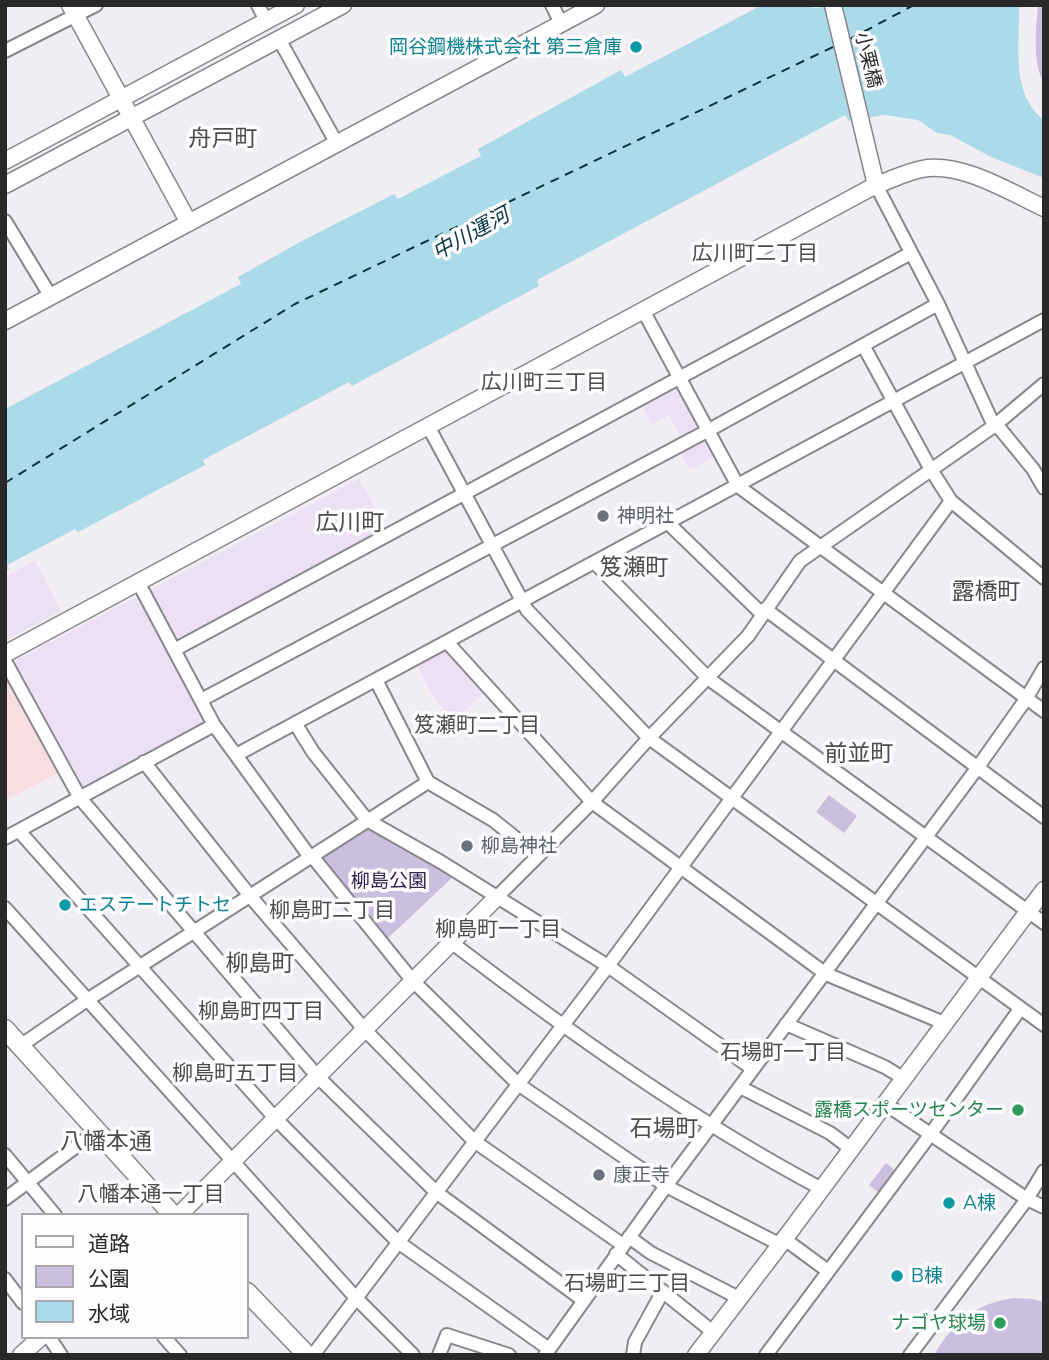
<!DOCTYPE html>
<meta charset="utf-8">
<style>
body{margin:0}
#map{position:relative;width:1049px;height:1360px;overflow:hidden;background:#f0eef2;font-family:Mulish,"Noto Sans JP",sans-serif}
canvas{display:block}
.frame{position:absolute;inset:0;border:7px solid #29292a;pointer-events:none}
.legend{position:absolute;left:21px;top:1213px;width:228px;height:126px;box-sizing:border-box;background:#fdfcff;border:2px solid #a8a8aa;margin:0;padding:9px 12px;list-style:none;font-size:21px;color:#29292a}
.legend li{display:flex;align-items:center;gap:14px;height:35px}
.legend b{width:35px;border:2px solid #a8a8aa}
</style>
<div id="map">
<canvas width="1049" height="1360"></canvas>
<div class="frame"></div>
<ul class="legend">
<li><b style="height:9px;background:#fff"></b>道路</li>
<li><b style="height:19px;background:#cbbfe0"></b>公園</li>
<li><b style="height:19px;background:#abdae8"></b>水域</li>
</ul>
</div>
<script>
const ctx = document.querySelector('canvas').getContext('2d');
ctx.lineJoin = 'round';
function paint(path, color) { ctx.fillStyle = color; ctx.fill(path, 'evenodd'); }
function trace(path, color, width, dash) { ctx.strokeStyle = color; ctx.lineWidth = width; ctx.lineCap = dash ? 'butt' : 'round'; ctx.setLineDash(dash || []); ctx.stroke(path); }
function write(font, color, halo, rows, align = 'center') {
  ctx.font = font + ' Mulish,"Noto Sans JP",sans-serif'; ctx.lineWidth = 7; ctx.setLineDash([]); ctx.textBaseline = 'middle'; ctx.strokeStyle = halo; ctx.fillStyle = color; for (const [text, x, y, turn = 0] of rows) {
    ctx.save(); ctx.translate(x, y); ctx.rotate((+turn || 0) * Math.PI / 180); ctx.textAlign = isNaN(turn) ? turn : align; if (halo) ctx.strokeText(text, 0, 0); ctx.fillText(text, 0, 0); ctx.restore();
  }
}
paint(new Path2D(`
 M5 669 62 771 5 801Z`), '#f8dde3');
paint(new Path2D(`
 M676 387 700 426 682 438 669 415 652 424 642 405Z
 M706 438 716 456 690 470 679 449Z
 M359 479 386 529 179 639 175 638 150 593 152 589Z
 M35 561 61 610 5 641V577Z
 M137 597 140 599 206 722 205 725 81 791 11 663Z
 M445 649 486 691 454 720 433 697 416 664Z`), '#ebe0f5');
paint(new Path2D(`
 M1038 5H1044V83C1032 63 1036 28 1038 5Z
 M829 795 857 816 844 833 816 812Z
 M368 825 454 876 387 939 323 860 324 854Z
 M886 1163 896 1171 879 1193 869 1185Z
 M1015 1298 1032 1299 1044 1302V1355H934C952 1323 978 1302 1015 1298Z`), '#cbbfe0');
paint(new Path2D(`
 M762 5H804L816 8 833 5H1019C1020 43 1010 94 1044 120V178L991 157 950 135 937 133 918 120 884 115 849 121 845 115 537 280 539 286 352 386 349 382 203 460 205 465 78 532 75 529 7 565 9 569 5 570V409L241 284 238 277 300 242 394 194 398 199 481 156 478 149 621 70 625 77Z`), '#abdae8');
trace(new Path2D(`
 M850 39 914 5
 M5 483 295 304 835 46`), '#08353f', 2, [9, 7]);
const minor = new Path2D(`
 M258 5 266 21
 M552 5 561 23
 M279 39 337 144
 M5 51 96 5
 M876 185 938 304 994 426
 M5 221 51 297
 M644 312 738 486 1044 711
 M863 345 930 468 951 501 1044 578
 M996 424 1033 469 1044 488
 M428 426 527 610 649 738 1044 1025
 M668 523 762 614
 M595 563 709 679 1044 923
 M138 582 214 725 310 857
 M765 609 1044 817
 M447 642 592 802 826 974 944 1023
 M174 650 911 253
 M5 661 80 798 317 1076 436 1192 583 1300
 M376 680 428 782 493 820 538 856
 M201 700 709 430 938 304
 M295 723 313 752 367 820 441 862 608 966 753 1069
 M236 755 1044 320
 M144 762 250 896 364 1029 474 1141 623 1245
 M19 831 275 1118 398 1242 549 1349
 M5 838 214 725
 M312 856 412 980 518 1084 666 1186 779 1244
 M497 897 592 802 649 738 748 636 800 561 994 426 1044 384
 M5 908 356 1298 413 1355
 M451 942C569 1032 689 1118 820 1188
 M786 1024 885 1067 903 1078
 M20 1046 87 1000 428 782
 M740 1087 830 1133 850 1148
 M884 1103 1027 1199 1044 1207
 M5 1155 55 1215
 M5 1199 97 1131
 M629 1237 651 1253 739 1298
 M783 1238 828 1271
 M616 1254 713 1332
 M5 1279 23 1303
 M49 1337 61 1355
 M164 1337 180 1355
 M313 1355 608 966 951 501
 M439 1355 447 1335 509 1355
 M545 1355 666 1186 978 767 1026 699 1044 668
 M633 1355 635 1342 663 1291
 M766 1355 930 1135 1020 1009
 M910 1355 1027 1199 1044 1171`);
const tertiary = new Path2D(`
 M70 5 189 223
 M833 5 876 185
 M5 161 296 5
 M5 185 343 5
 M5 321 596 5
 M5 654 876 185C891 180 906 172 922 169 960 161 1010 192 1044 208
 M179 1215 497 897
 M21 1355 41 1337
 M696 1355 777 1249 1044 890`);
const secondary = new Path2D(`
 M5 1029 173 1215
 M247 1292 307 1355`);
trace(minor, '#88878b', 16);
trace(tertiary, '#88878b', 19);
trace(secondary, '#88878b', 21);
trace(minor, '#fff', 12);
trace(tertiary, '#fff', 16);
trace(secondary, '#fff', 18);
for (const [x, y, r, color] of [
 [636,47,7,"#0f9aa8"],
 [603,516,7,"#6b7280"],
 [467,846,7,"#6b7280"],
 [65,905,7,"#0f9aa8"],
 [1018,1110,7,"#2e9e5b"],
 [599,1175,7,"#6b7280"],
 [949,1203,7,"#0f9aa8"],
 [897,1276,7,"#0f9aa8"],
 [1000,1323,7,"#2e9e5b"]
]) { const dot = new Path2D(); dot.arc(x, y, r, 0, 2 * Math.PI); ctx.fillStyle = color; ctx.fill(dot); trace(dot, '#fdfcff', 2.5); }
write('19px', '#0d838f', '#fdfcff', [
 ["岡谷鋼機株式会社 第三倉庫",622,47,"right"],
 ["エステートチトセ",79,905],
 ["A棟",963,1203],
 ["B棟",911,1276]
], 'left');
write('19px', '#29292a', '#fdfcff', [
 ["小栗橋",868,60,76]
]);
write('19px', '#5b616d', '#fdfcff', [
 ["神明社",617,516],
 ["柳島神社",481,846],
 ["康正寺",613,1175]
], 'left');
write('19px', '#34214e', '#fdfcff', [
 ["柳島公園",389,881]
]);
write('19px', '#27864d', '#fdfcff', [
 ["露橋スポーツセンター",1004,1110],
 ["ナゴヤ球場",986,1323]
], 'right');
write('italic 21px', '#08353f', '#fdfcff', [
 ["中川運河",471,234,-29]
]);
write('21px', '#4d4c4f', '#fdfcff', [
 ["広川町二丁目",755,254],
 ["広川町三丁目",544,383],
 ["笈瀬町二丁目",477,726],
 ["柳島町二丁目",332,911],
 ["柳島町一丁目",498,930],
 ["柳島町四丁目",261,1012],
 ["石場町一丁目",783,1053],
 ["柳島町五丁目",235,1074],
 ["八幡本通一丁目",151,1195],
 ["石場町三丁目",627,1284]
]);
write('23px', '#4d4c4f', '#fdfcff', [
 ["舟戸町",223,139],
 ["広川町",350,523],
 ["笈瀬町",634,568],
 ["露橋町",986,592],
 ["前並町",859,754],
 ["柳島町",260,964],
 ["石場町",664,1129],
 ["八幡本通",106,1142]
]);
</script>
